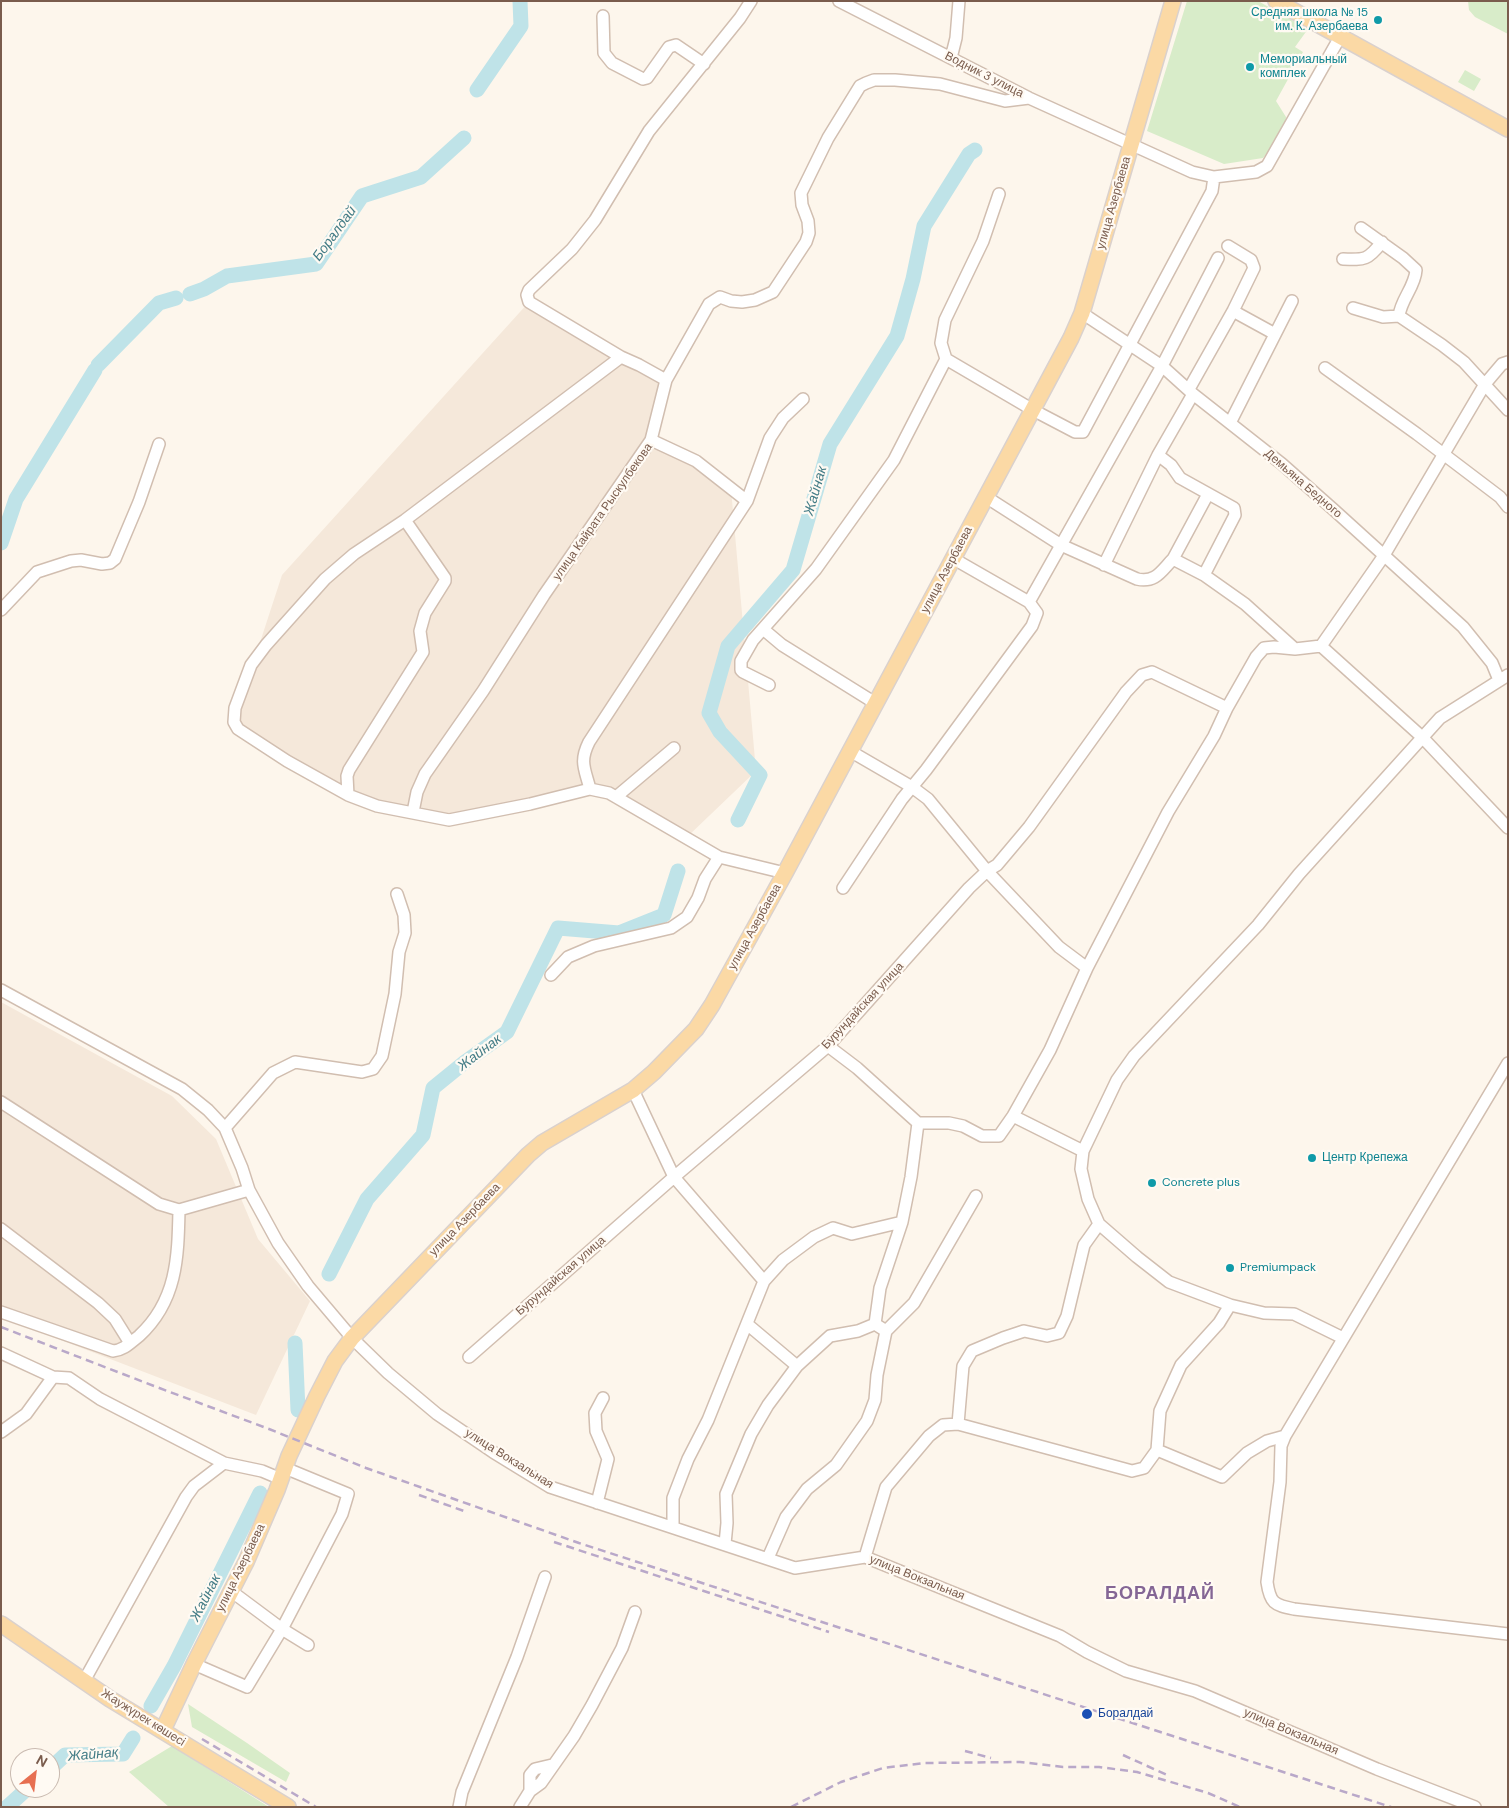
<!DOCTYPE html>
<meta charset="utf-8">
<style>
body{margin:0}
#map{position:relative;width:1509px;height:1808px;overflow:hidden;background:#fdf6ec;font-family:"DM Sans",sans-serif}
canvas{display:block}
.frame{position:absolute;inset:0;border:2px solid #7a5c4d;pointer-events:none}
.north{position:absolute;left:10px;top:1748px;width:50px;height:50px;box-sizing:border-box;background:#fffaf3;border:1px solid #cabbb1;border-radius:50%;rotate:29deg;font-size:14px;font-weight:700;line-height:20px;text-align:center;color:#7a5c4d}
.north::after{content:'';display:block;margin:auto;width:18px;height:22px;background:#e76f51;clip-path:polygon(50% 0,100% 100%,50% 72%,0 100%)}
</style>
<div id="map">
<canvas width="1509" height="1808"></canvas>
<div class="frame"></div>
<div class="north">N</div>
</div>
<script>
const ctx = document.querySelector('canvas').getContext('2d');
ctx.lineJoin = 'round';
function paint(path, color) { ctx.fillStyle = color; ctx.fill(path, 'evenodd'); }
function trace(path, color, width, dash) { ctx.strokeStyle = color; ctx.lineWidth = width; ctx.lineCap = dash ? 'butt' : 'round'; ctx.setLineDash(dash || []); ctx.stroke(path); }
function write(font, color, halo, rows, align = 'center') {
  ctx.font = font + ' "DM Sans",sans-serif'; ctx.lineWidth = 4.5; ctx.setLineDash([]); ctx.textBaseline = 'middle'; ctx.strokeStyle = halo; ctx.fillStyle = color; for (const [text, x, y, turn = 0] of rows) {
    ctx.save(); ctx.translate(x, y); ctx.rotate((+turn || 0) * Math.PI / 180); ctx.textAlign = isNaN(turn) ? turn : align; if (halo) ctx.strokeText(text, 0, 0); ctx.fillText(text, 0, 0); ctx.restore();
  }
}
paint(new Path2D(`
 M529 302 666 380 651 440 731 489 756 771 686 838 590 789 449 820 348 795 234 722 282 575Z
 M1 1002 172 1096 216 1139 258 1239 310 1301 256 1415 1 1317Z`), '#f5e8da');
paint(new Path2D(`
 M1187 1H1258L1308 29 1295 47 1303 52 1276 101 1286 117 1285 129 1263 158 1224 164 1147 131Z
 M1468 1H1508V34L1475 17 1469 10Z
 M1465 70 1481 79 1474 91 1458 82Z
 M188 1704 247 1743 290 1773 286 1782 192 1727Z
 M172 1746 269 1807H169L129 1772Z`), '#d8ecc9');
trace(new Path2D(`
 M477 90 521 26 520 1
 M190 294 204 289 227 276 316 264 362 196 421 177 464 138
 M98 365 159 303 176 298
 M1 543 16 499 95 370
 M738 820 760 775 720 732 709 713 728 646 793 570 830 444 897 336 913 279 924 226 969 154 975 150
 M329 1274 367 1199 423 1135 433 1088 465 1062 507 1032 558 928 619 933 664 915 678 871
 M295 1343 298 1410
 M151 1706 174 1666 260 1493
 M50 1769 65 1755 123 1754 133 1738
 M7 1807 28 1788`), '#bfe3e8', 15);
const minor = new Path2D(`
 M839 1 1029 98 1192 172 1214 177 1256 172 1267 166 1340 37
 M603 16 604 53 612 63 643 79 647 78 669 47 676 45 704 64
 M951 58 956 38 959 1
 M1361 228 1403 258 1416 270C1415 287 1401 299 1399 316L1442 345 1464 362 1508 410
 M1343 259C1365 260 1368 260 1382 242
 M1353 308 1383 317 1399 316
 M1233 311 1275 334
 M1082 313 1162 366 1193 394 1282 464 1334 510 1463 627 1492 663 1499 680
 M621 357 529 302 527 295 529 290 572 249 595 220 649 131 740 18 751 1
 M946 359 1033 410 1075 432H1083L1212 191 1214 177
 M1325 368 1417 434 1500 497 1508 507
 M666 380 639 365 621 357 405 520 354 554 325 579 266 645 251 665 235 708 234 722 238 729 287 761 348 795 377 806 449 820 530 804 590 789 609 793 719 857 785 873
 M1189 389 1233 311 1254 268 1251 260 1228 246
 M1230 423 1292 301
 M651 440 696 461 747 501
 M1158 455 1171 465 1180 478 1234 508 1235 515 1204 575
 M986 497 1061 545 1137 579C1156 583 1161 571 1173 559L1204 575 1245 604 1295 649
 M1173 559 1208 494
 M1104 565 1158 455 1193 394
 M1029 602 1162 366 1218 258
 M1 610 37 572 71 561 81 560 102 564 110 563 115 559 139 502 159 444
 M763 629 782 645 875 703
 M1321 646 1422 737 1508 828
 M769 685 743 672 741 670V661L753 640 816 569 894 460 946 359 941 343 945 320 983 241 999 194
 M850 751 912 787 928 799 987 871 1059 947 1087 968
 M590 789C585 769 579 762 589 742L747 501 770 438 783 418 803 399
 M348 795 347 776 349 770 423 652 420 631 425 613 445 581V578L405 520
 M616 797 674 748
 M413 812 417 792 425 774 483 691 544 595 651 440 666 380 709 304 720 297 731 301 742 302 755 300 773 292 806 242 809 233 808 221 802 205 801 193 828 138 860 86 866 83 874 80H895L940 84 1005 101 1029 98
 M843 888 902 799 926 770 1032 626 1037 613 1029 602 954 559
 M551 975 568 957 594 946 671 928 687 917 698 898 705 879 719 857
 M1 990 182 1089 208 1110 225 1128 242 1168 249 1190 278 1243 308 1286 352 1338 388 1373 437 1414 493 1452 550 1487 795 1568 865 1557 1060 1636 1087 1652 1126 1671 1195 1691 1377 1769 1475 1807
 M828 1046 857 1068 918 1123H949L963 1126 982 1136H999L1013 1116 1050 1050 1087 968 1168 812 1214 736 1227 708 1256 657 1264 648 1274 647 1295 649 1321 646 1383 557 1485 384 1502 364 1508 362
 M1508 1063 1285 1436 1281 1446 1280 1482 1267 1582C1270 1603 1274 1605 1294 1609L1508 1634
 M633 1090 674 1177 764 1281
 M1 1102 159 1204 179 1210 249 1190
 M1013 1116 1083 1151
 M225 1128 273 1073 295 1062 362 1072 373 1069 382 1056 395 994 399 952 405 933 404 915 397 894
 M1 1229 98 1303 115 1319 130 1343
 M1 1312 113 1351C124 1350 130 1343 139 1336 177 1301 178 1258 179 1210
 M747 1324 797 1366
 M875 1324 880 1288 902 1222 911 1177 918 1123
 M886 1331 914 1303 976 1196
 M1343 1338 1294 1314 1264 1313 1230 1305 1169 1282 1137 1257 1099 1224 1088 1199 1081 1169 1083 1151 1117 1080 1134 1056 1258 925 1299 874 1440 718 1508 675
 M1 1353 53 1377 69 1378 100 1399 224 1463 262 1471 281 1479
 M469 1357 674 1177 828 1046 969 888 987 871 997 865 1029 827 1126 692 1142 675 1152 672 1227 708
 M958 1424 963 1366 972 1351 1003 1338 1024 1331 1047 1336 1059 1333 1067 1316 1084 1245 1099 1224
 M1 1432 26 1414 53 1377
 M1157 1450 1160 1411 1181 1365 1219 1323 1230 1305
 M597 1503 608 1459 596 1431 595 1413 603 1398
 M673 1527V1498L688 1459 708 1420 764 1281 783 1260 814 1237 833 1228 852 1234 902 1222
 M725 1544 727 1523 726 1494 751 1434 768 1405 797 1366 830 1336 858 1331 875 1324 886 1331 877 1375 875 1400 867 1421 836 1465 807 1489 786 1517 768 1558
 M865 1557 886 1487 929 1436 943 1425 958 1424 1132 1471 1144 1468 1157 1450 1222 1477 1247 1453 1267 1441 1285 1436
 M231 1591 282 1629 308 1645
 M194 1664 247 1687 282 1629 342 1514 348 1494 285 1468
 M84 1681 186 1497 194 1486 224 1463
 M530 1791V1775L535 1769 552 1765
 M459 1807 462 1792 517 1657 545 1577
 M520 1807 530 1791 541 1783 574 1736 592 1705 622 1648 635 1612`);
const major = new Path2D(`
 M1276 1 1508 129
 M1 1624 110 1699 288 1807
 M163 1730 194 1664 246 1562 277 1490 289 1456 317 1396 335 1361 352 1338 528 1155 542 1143 633 1090 654 1072 696 1029 712 1005 785 873 1071 338 1082 313 1173 1`);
trace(minor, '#d1beb0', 14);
trace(major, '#dad1cd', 18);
trace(minor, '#fff', 11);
trace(major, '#fbd9a5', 15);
trace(new Path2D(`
 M1 1327 154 1386 269 1429 366 1468 579 1543 1391 1807
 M419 1495 464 1511
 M554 1542 829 1632
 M202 1739 316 1807
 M965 1751 991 1758
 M1123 1755 1167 1775
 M791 1807 841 1782 883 1768 925 1763 1020 1762 1063 1767H1099L1137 1772 1208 1793 1240 1807`), '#b9a8c9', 2.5, [8, 5]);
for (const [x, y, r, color] of [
 [1378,20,5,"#0f9aa8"],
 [1250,67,5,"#0f9aa8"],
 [1312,1158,5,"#0f9aa8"],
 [1152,1183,5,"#0f9aa8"],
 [1230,1268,5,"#0f9aa8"],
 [1087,1714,6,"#1a4fb4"]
]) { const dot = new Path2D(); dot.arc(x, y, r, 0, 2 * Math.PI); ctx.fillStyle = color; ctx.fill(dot); trace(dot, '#fffaf3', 2); }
write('12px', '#0d838f', '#fffaf3', [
 ["Средняя школа № 15",1368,13,"right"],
 ["им. К. Азербаева",1368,27,"right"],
 ["Мемориальный",1260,60],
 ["комплек",1260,74],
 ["Центр Крепежа",1322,1158],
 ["Concrete plus",1162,1183],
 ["Premiumpack",1240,1268]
], 'left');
write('12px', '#7a5c4d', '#fffaf3', [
 ["Водник 3 улица",984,75,27],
 ["улица Азербаева",1114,203,-74],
 ["Демьяна Бедного",1303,484,41],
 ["улица Кайрата Рыскулбекова",603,512,-55],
 ["улица Азербаева",947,570,-62],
 ["улица Азербаева",755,927,-61],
 ["Бурундайская улица",863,1006,-47],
 ["улица Азербаева",465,1220,-46],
 ["Бурундайская улица",561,1276,-41],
 ["улица Вокзальная",509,1459,32],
 ["улица Азербаева",241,1568,-64],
 ["улица Вокзальная",917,1578,22],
 ["Жаужүрек көшесі",143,1718,32],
 ["улица Вокзальная",1291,1732,23]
]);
write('12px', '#164399', '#fffaf3', [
 ["Боралдай",1098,1714]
], 'left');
write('italic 14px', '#437c86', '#fffaf3', [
 ["Боралдай",335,234,-54],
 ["Жайнак",816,491,-74],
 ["Жайнак",480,1053,-37],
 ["Жайнак",206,1598,-63],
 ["Жайнақ",93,1755,-5]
]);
ctx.letterSpacing = '1px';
write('bold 18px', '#846695', '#fffaf3', [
 ["БОРАЛДАЙ",1160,1594]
]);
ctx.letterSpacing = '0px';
</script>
